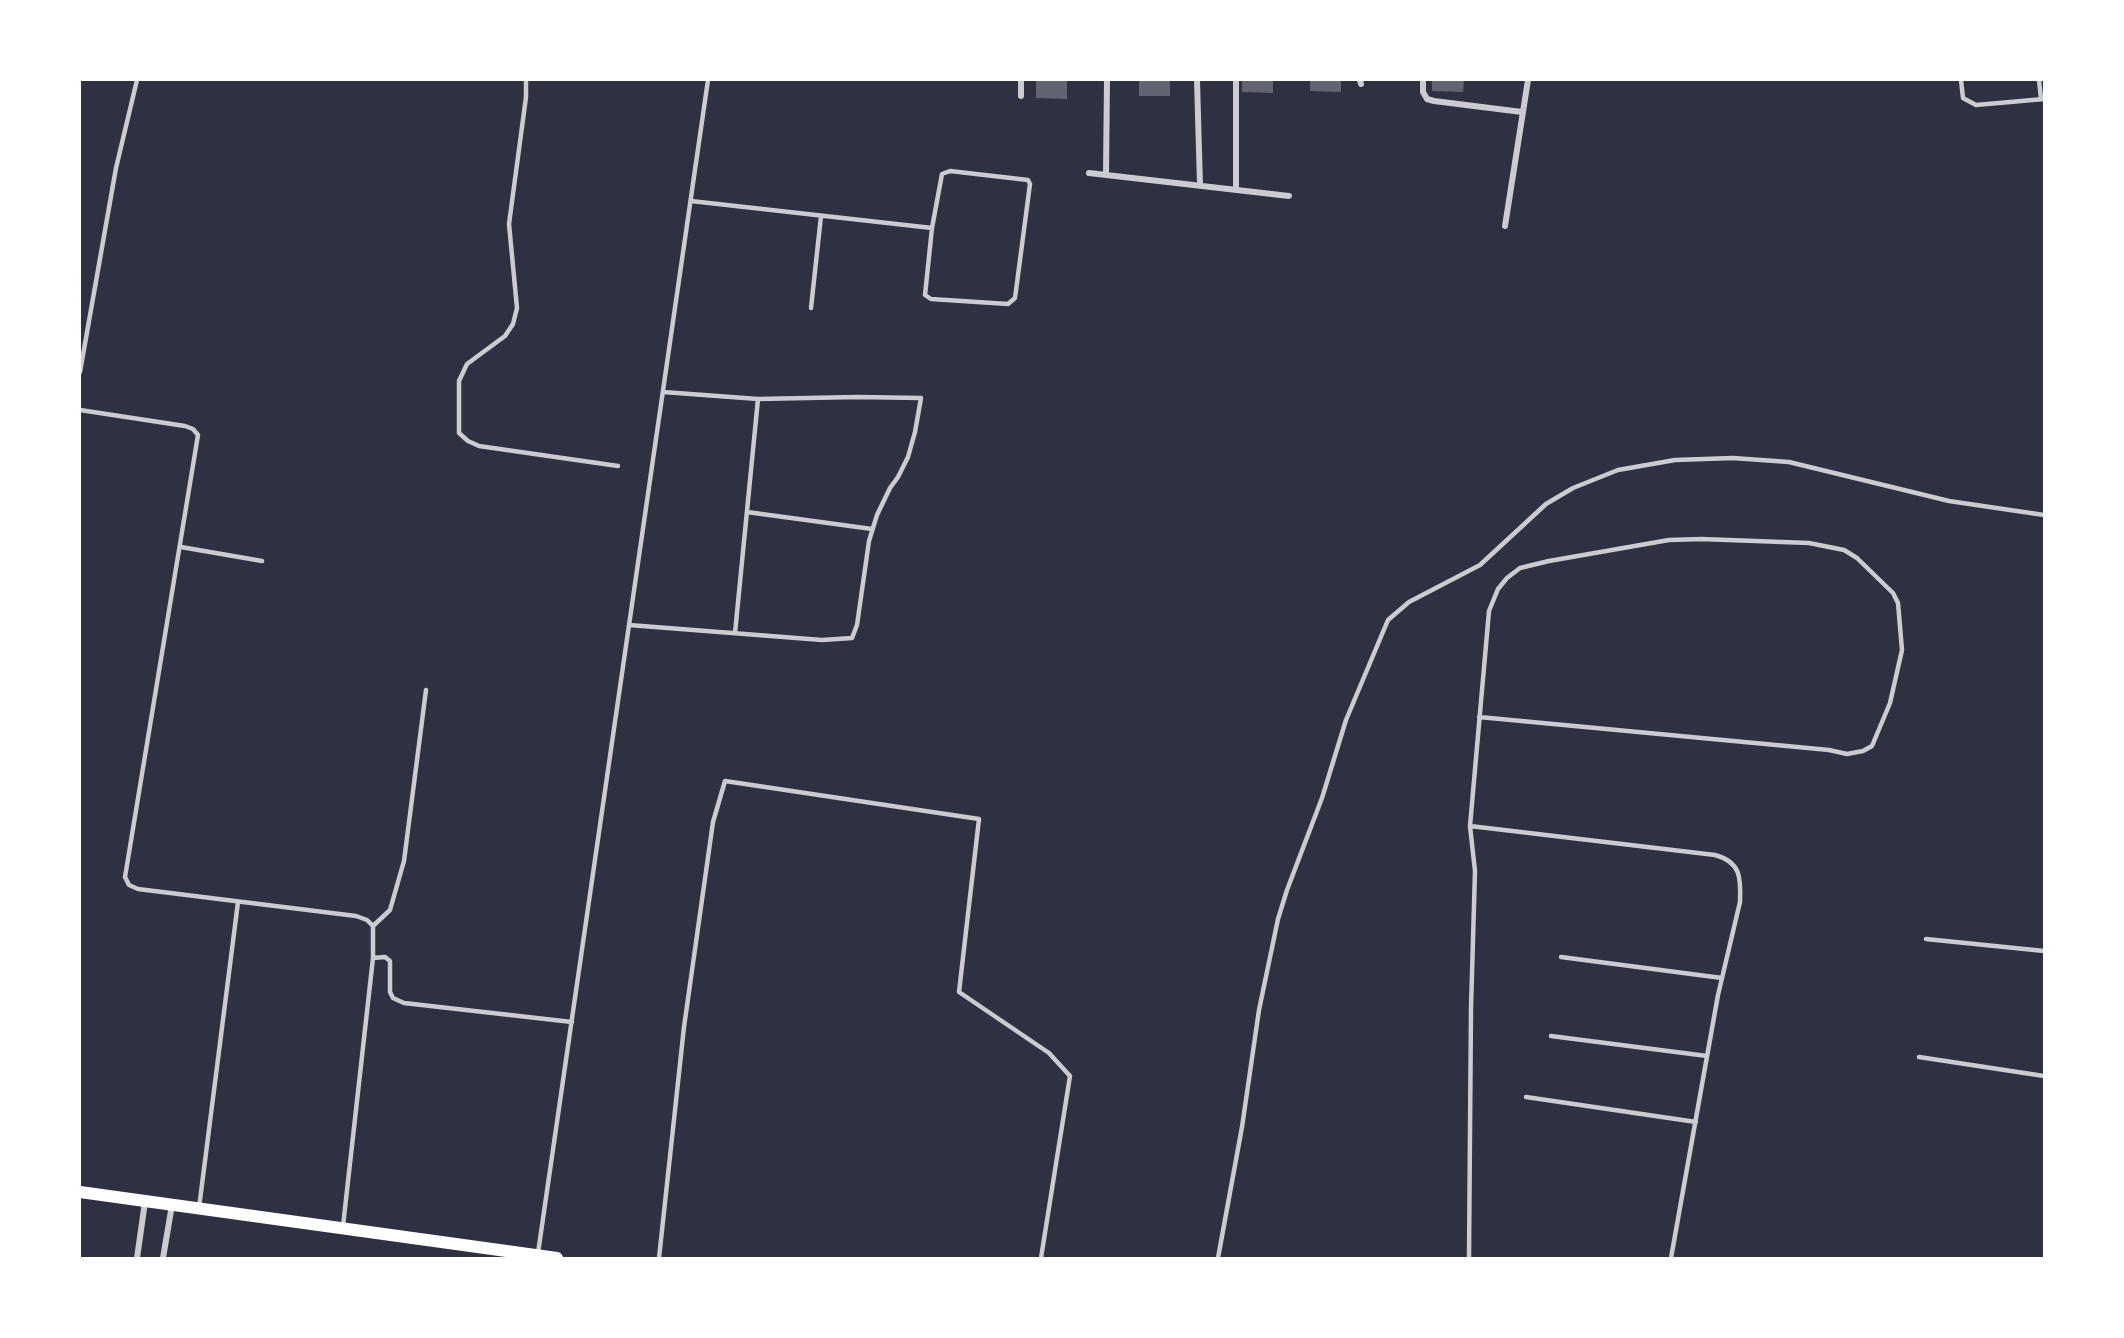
<!DOCTYPE html>
<style>
body{margin:0}
#map{position:relative;width:2124px;height:1338px;overflow:hidden;background:#2d3142;font-family:"Fira Sans Condensed",sans-serif}
canvas{display:block}
.frame{position:absolute;inset:0;border:81px solid #fff;pointer-events:none}
</style>
<div id="map">
<canvas width="2124" height="1338"></canvas>
<div class="frame"></div>
</div>
<script>
const ctx = document.querySelector('canvas').getContext('2d');
ctx.lineJoin = 'round';
function paint(path, color) { ctx.fillStyle = color; ctx.fill(path, 'evenodd'); }
function trace(path, color, width, dash) { ctx.strokeStyle = color; ctx.lineWidth = width; ctx.lineCap = dash ? 'butt' : 'round'; ctx.setLineDash(dash || []); ctx.stroke(path); }
paint(new Path2D(`
 M1036 80H1067V99L1036 98Z
 M1139 80H1170V96H1139Z
 M1242 80H1273V93L1242 92Z
 M1310 80H1341V92L1310 91Z
 M1432 80H1464L1463 92 1432 91Z`), '#626471');
trace(new Path2D(`
 M526 80V97L509 224 517 308 513 324 505 336 467 364 459 381V433L468 441 479 446 618 466
 M1961 80 1963 98 1976 105 2044 99
 M2039 80 2041 99
 M950 171 1028 180 1030 184 1015 298 1008 304 931 299 925 295 932 228 942 174Z
 M691 201 932 228
 M811 308 821 216
 M80 372 116 168 137 80
 M80 410 185 426 193 429 198 435 125 877 129 885 138 889 356 916 367 920 373 926V958L343 1226
 M747 512 872 529
 M181 547 262 561
 M629 625 822 640 852 638 857 625 869 541 877 515 890 488 898 477 908 457 915 432 921 398 857 397 758 399 663 392
 M735 633 758 399
 M1470 826 1715 855C1741 862 1741 878 1740 902L1718 995 1671 1258
 M373 926 390 910 404 861 426 690
 M1926 939 2044 951
 M1561 957 1722 978
 M373 958 385 957 390 961V992L393 998 404 1003 572 1022
 M1551 1036 1707 1056
 M1919 1057 2044 1076
 M1526 1097 1696 1122
 M199 1208 238 902
 M538 1253 708 80
 M659 1258 684 1027 713 822 725 781 979 819 959 992 1049 1053 1070 1076 1041 1258
 M1218 1258 1242 1127 1259 1010 1278 919 1287 890 1322 798 1346 720 1388 620 1409 602 1480 565 1546 504 1573 488 1618 470 1675 460 1733 458 1789 462 1949 501 2044 515
 M1469 1258 1471 1008 1475 871 1470 826 1489 611 1498 589 1507 578 1520 568 1549 561 1669 540 1701 539 1809 543 1844 550 1857 558 1893 593 1898 603 1902 650 1890 703 1872 746 1863 751 1847 754 1829 750 1479 717`), '#caccd0', 4.5);
trace(new Path2D(`
 M1197 80 1200 185
 M1236 80V190
 M1360 80 1361 84
 M1423 80V92L1427 99 1434 101 1522 112
 M1021 96V80
 M1089 173 1289 196
 M1106 174 1107 80
 M1505 226 1528 80
 M137 1258 145 1202
 M163 1258 172 1205`), '#caccd0', 6);
trace(new Path2D(`
 M80 1192 557 1258`), '#fff', 12);
</script>
